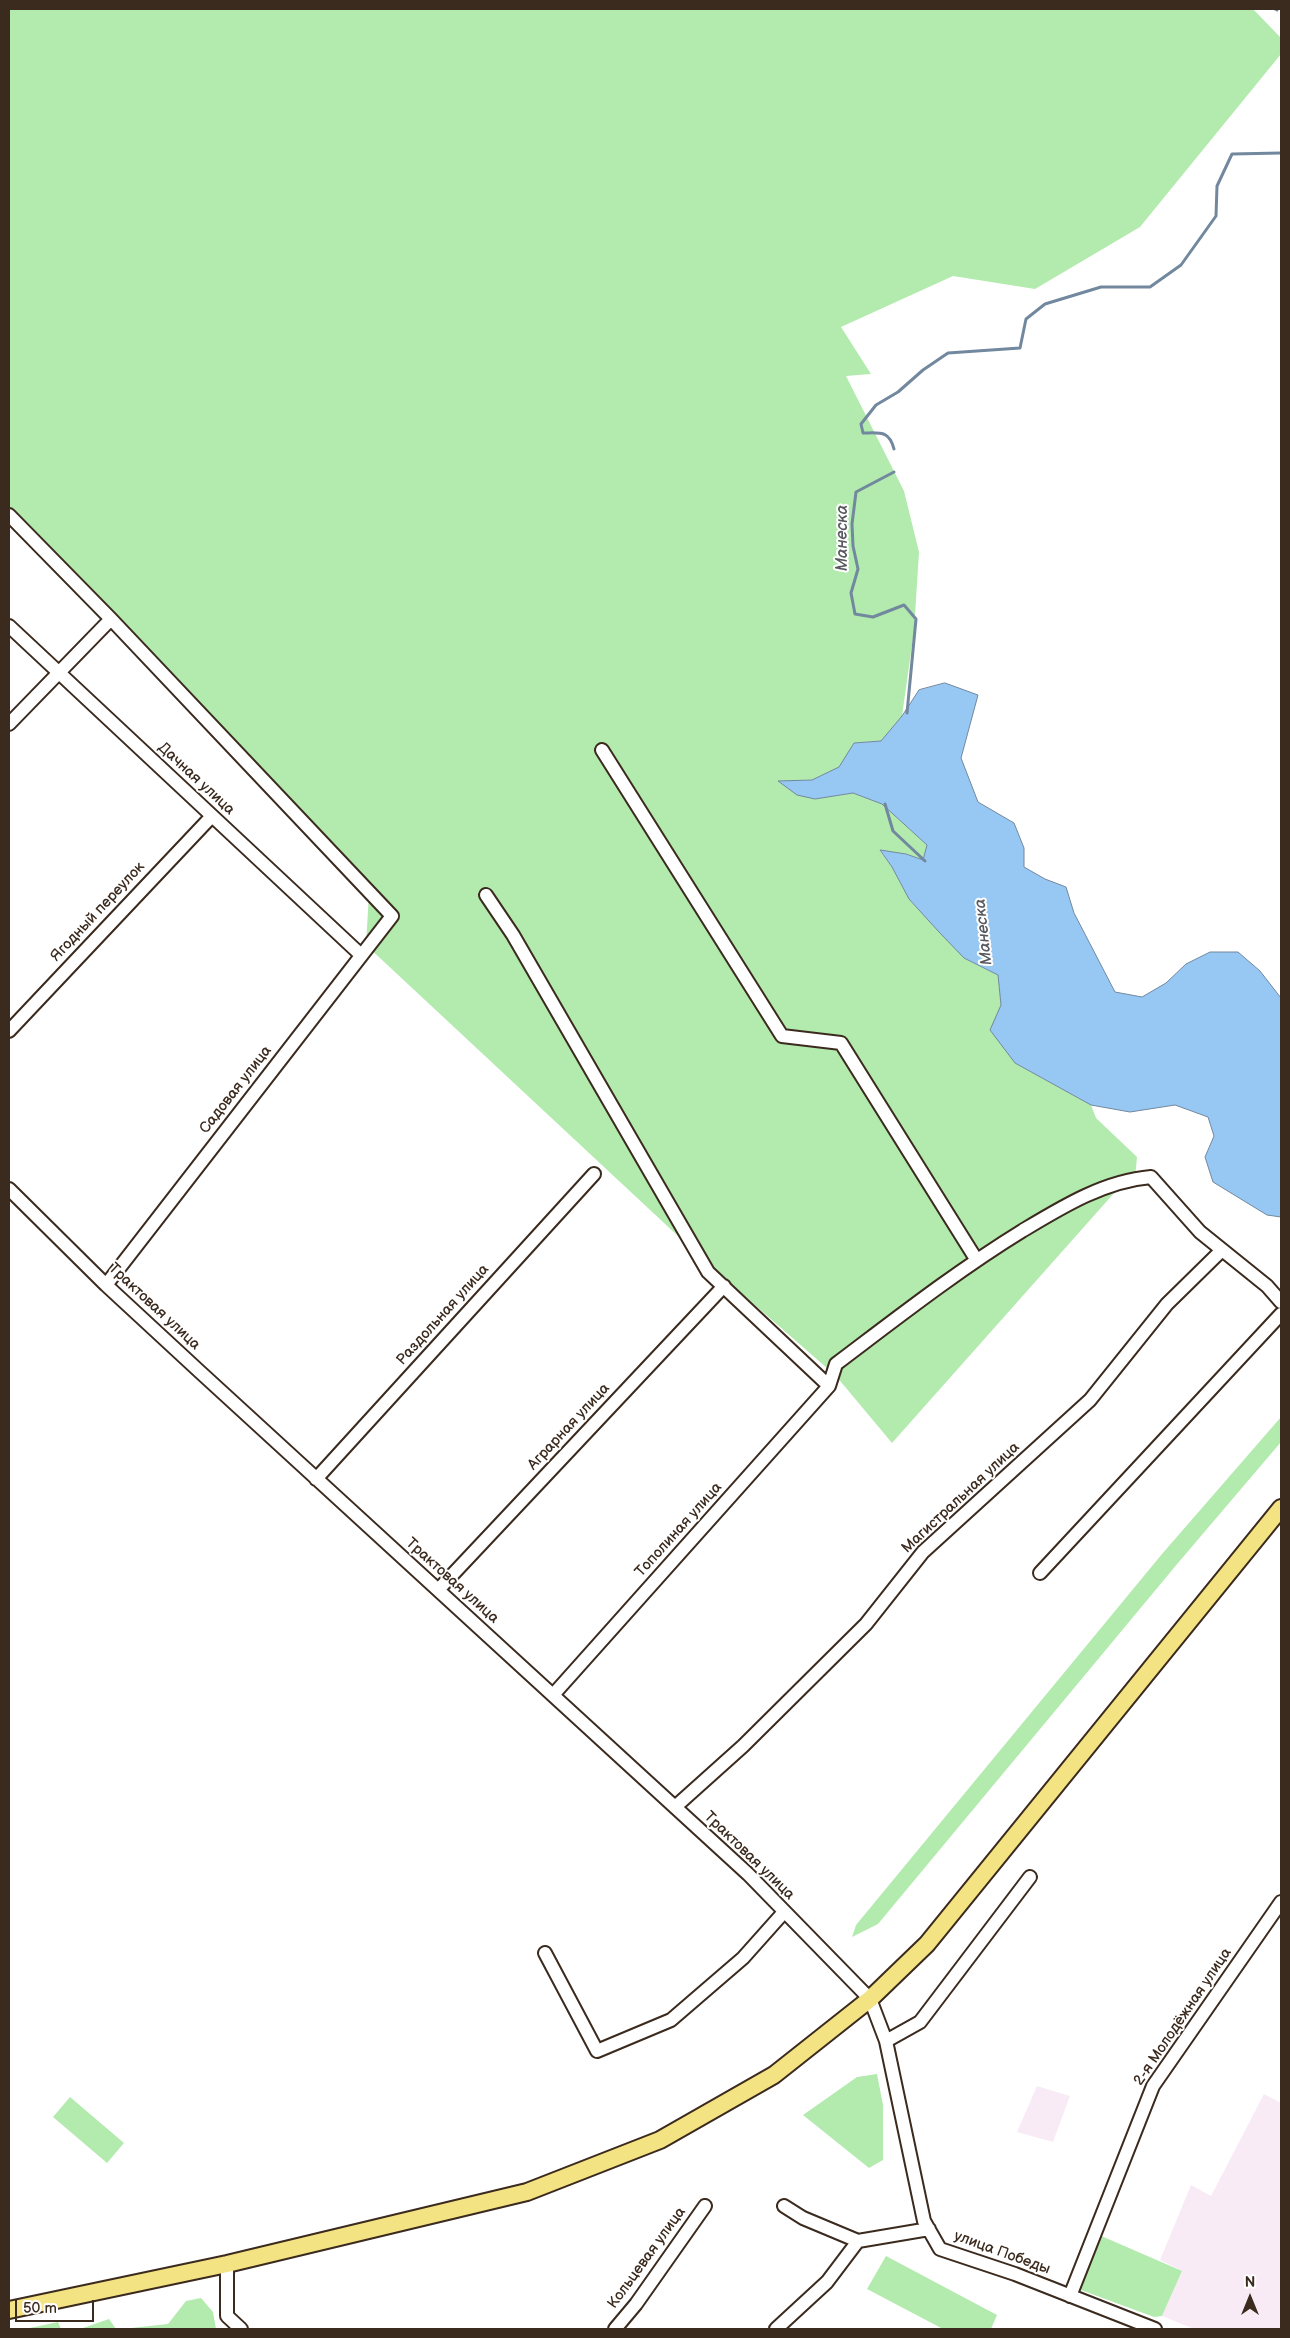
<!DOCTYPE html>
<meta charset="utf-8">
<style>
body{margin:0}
#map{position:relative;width:1290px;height:2338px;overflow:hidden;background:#fff;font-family:"Balsamiq Sans",sans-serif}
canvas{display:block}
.frame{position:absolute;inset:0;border:10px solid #3b2a1e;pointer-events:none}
.north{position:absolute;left:1225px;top:2273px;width:50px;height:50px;-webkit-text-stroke:4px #fff;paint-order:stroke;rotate:0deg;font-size:14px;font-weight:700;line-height:20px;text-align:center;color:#3b2a1e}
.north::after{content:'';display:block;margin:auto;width:18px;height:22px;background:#3b2a1e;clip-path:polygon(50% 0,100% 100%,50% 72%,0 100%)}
.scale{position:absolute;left:15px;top:2300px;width:79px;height:22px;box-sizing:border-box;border:2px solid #3b2a1e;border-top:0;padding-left:6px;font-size:15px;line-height:18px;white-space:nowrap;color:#3b2a1e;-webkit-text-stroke:4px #fff;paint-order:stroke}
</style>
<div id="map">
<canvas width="1290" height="2338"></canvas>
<div class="frame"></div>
<div class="north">N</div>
<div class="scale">50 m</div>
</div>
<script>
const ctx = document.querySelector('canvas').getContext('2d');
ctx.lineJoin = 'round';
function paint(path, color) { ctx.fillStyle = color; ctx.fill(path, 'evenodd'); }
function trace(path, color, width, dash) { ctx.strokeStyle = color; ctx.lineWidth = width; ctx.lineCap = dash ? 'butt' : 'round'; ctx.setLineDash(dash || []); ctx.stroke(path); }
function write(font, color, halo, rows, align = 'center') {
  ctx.font = font + ' "Balsamiq Sans",sans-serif'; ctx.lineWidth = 4; ctx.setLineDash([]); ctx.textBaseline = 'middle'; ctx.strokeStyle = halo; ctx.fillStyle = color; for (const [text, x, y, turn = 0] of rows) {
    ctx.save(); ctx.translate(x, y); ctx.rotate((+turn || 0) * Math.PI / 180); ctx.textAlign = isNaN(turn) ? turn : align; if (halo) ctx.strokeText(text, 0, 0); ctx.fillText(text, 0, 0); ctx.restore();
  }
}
paint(new Path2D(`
 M1037 2086 1070 2096 1053 2142 1017 2132Z
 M1264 2094 1281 2103V2329H1194L1162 2316 1182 2271 1160 2260 1191 2185 1211 2196Z`), '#f8ebf6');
paint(new Path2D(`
 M9 9H1253L1281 38V54L1140 227 1035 289 953 276 841 327 871 374 846 376 904 491 919 552 914 631 902 716 881 741 854 743 840 767 812 780 779 782 815 799 853 793 882 804 927 845 923 860 906 854 880 851 892 867 909 899 964 958 998 975 1001 1005 1015 1063 1091 1105 1096 1118 1137 1157 1135 1178 1115 1192 892 1443 836 1376 708 1264 366 945 369 893 9 526Z
 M1281 1417V1442L1178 1563 878 1924 852 1937 856 1925 1162 1554Z
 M877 2074 883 2105V2160L869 2168 803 2115 857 2077Z
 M70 2097 124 2143 107 2163 53 2117Z
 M1099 2235 1182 2271 1162 2316 1154 2317 1081 2290 1079 2285Z
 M886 2256 997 2315 991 2329H943L867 2289Z
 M201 2298 213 2312 216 2329H122L168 2324 186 2301Z
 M109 2319 116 2329H83V2328Z
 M58 2322 61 2329H25Z`), '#b3eaae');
const water = new Path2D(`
 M945 683 978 695 961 758 978 802 1014 823 1024 848V867L1045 879 1066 887 1074 913 1115 992 1142 997 1166 983 1186 964 1210 952H1238L1260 971 1281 998V1217L1267 1215 1213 1182 1205 1157 1214 1136 1208 1117 1175 1105 1130 1112 1091 1105 1015 1063 990 1030 1001 1005 998 975 964 958 939 932 909 899 892 867 880 850 906 854 923 860 927 845 882 804 853 793 815 799 797 795 778 781 812 780 839 767 854 743 881 741 902 716 919 690Z`);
paint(water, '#97c7f3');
trace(water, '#72889e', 1);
trace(new Path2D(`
 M1275 9 1277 10
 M894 449C889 430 880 433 863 433L861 424 876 405 898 392 923 370 948 353 1020 348 1026 319 1045 304 1101 287H1150L1181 265 1216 216 1217 186 1232 154 1281 153
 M894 472 856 492 852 524 853 546 858 569 851 593 855 614 873 617 904 605 916 619 907 713
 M885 804 893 831 925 861`), '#72889e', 3);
const minor = new Path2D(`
 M9 515 111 619 392 916 106 1285
 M9 626 361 955
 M9 724 111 619
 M602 750 782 1036 841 1043 976 1259
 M486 895 513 935 708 1272 829 1386
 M9 1031 212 816
 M9 1189 106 1285 199 1371 748 1874 870 1999 886 2041 924 2221 940 2249 1015 2274 1155 2329
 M316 1479 594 1174
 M1040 1573 1281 1314
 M438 1590 724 1286
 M553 1695 829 1386 836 1364C897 1318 957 1271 1022 1231 1062 1207 1104 1181 1151 1177L1200 1232 1267 1286 1281 1302
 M675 1807 743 1746 866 1624 923 1552 1090 1400 1167 1304 1222 1250
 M545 1953 597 2051 671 2020 743 1958 784 1912
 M886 2041 920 2022 1030 1877
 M784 2206 803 2218 858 2241
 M227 2264V2316L241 2329
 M1070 2296 1153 2086 1281 1902
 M615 2329 636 2304 705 2206
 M776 2329 827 2282 858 2241 929 2229`);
const major = new Path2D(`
 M9 2310 227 2264 527 2192 660 2140 774 2075 870 1999 927 1944 1281 1508`);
trace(minor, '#3b2a1e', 16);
trace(major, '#3b2a1e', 20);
trace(minor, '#fff', 12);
trace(major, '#f4e382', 16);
write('15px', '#3b2a1e', '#fff', [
 ["Дачная улица",196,779,43],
 ["Ягодный переулок",98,912,-47],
 ["Садовая улица",236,1090,-52],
 ["Трактовая улица",154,1307,43],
 ["Раздольная улица",443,1315,-48],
 ["Аграрная улица",569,1427,-47],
 ["Магистральная улица",961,1498,-43],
 ["Тополиная улица",679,1530,-48],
 ["Трактовая улица",452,1581,42],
 ["Трактовая улица",749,1856,44],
 ["2-я Молодёжная улица",1183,2017,-56],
 ["улица Победы",1002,2253,20],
 ["Кольцевая улица",647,2258,-54]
]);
write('italic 16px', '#57595e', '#fff', [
 ["Манеска",843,538,-90],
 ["Манеска",984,932,-96]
]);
</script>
